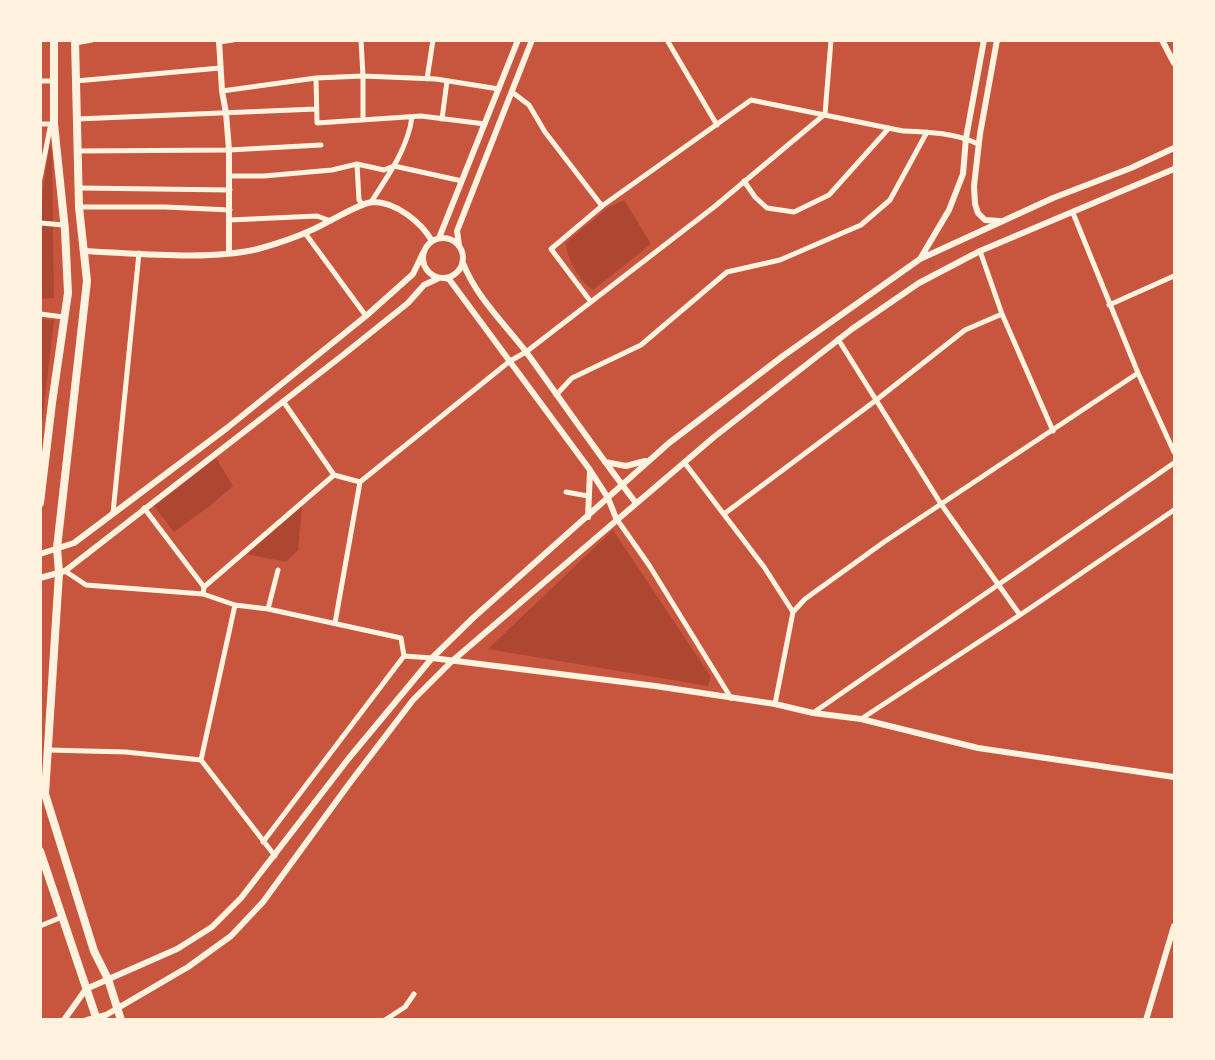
<!DOCTYPE html>
<style>
body{margin:0}
#map{position:relative;width:1215px;height:1060px;overflow:hidden;background:#c8553d;font-family:"Varela Round",sans-serif}
canvas{display:block}
.frame{position:absolute;inset:0;border:42px solid #fff3e0;pointer-events:none}
</style>
<div id="map">
<canvas width="1215" height="1060"></canvas>
<div class="frame"></div>
</div>
<script>
const ctx = document.querySelector('canvas').getContext('2d');
ctx.lineJoin = 'round';
function paint(path, color) { ctx.fillStyle = color; ctx.fill(path, 'evenodd'); }
function trace(path, color, width, dash) { ctx.strokeStyle = color; ctx.lineWidth = width; ctx.lineCap = dash ? 'butt' : 'round'; ctx.setLineDash(dash || []); ctx.stroke(path); }
paint(new Path2D(`
 M50 141 52 157 54 298 41 299 40 210Z
 M624 200 651 244 593 290C580 282 566 257 566 243L607 208Z
 M41 319 54 320 41 431 40 319Z
 M216 458 233 486 211 505 174 532 154 506Z
 M302 505 298 550 286 562 247 554Z
 M613 530 711 677 708 686 488 649Z`), '#ae4732');
trace(new Path2D(`
 M361 40 363 76V119
 M667 40 717 125
 M219 42 233 40
 M75 43 92 40
 M316 78 317 123 421 116 485 124
 M427 79 433 40
 M40 81H54
 M76 81 220 68
 M222 91 316 78 363 76 436 79 499 89
 M512 92 529 105 545 132 602 206
 M77 119 316 109
 M442 119 447 81
 M40 124H54
 M78 151 229 150 321 145
 M357 164 359 200 363 205
 M230 176H264L332 170 357 164 384 170 394 166 462 181
 M40 179 50 128 54 125
 M744 181 755 197 767 208 794 212 829 195 889 128
 M80 188 230 190
 M371 202C388 176 408 148 412 117
 M79 207H165L230 210
 M1073 213 1138 373 1174 452
 M230 220 317 216 331 221
 M40 223 64 225
 M305 233 366 316
 M980 251 1002 314 1053 431
 M591 302 551 249 602 206 751 100 903 131C928 132 956 133 978 144
 M1109 305 1174 276
 M40 314 64 317
 M838 339 941 504 1020 615
 M556 395 572 378 641 345 727 272 780 260 861 225 890 200 927 132
 M283 401 334 475 360 482
 M684 462 764 567 793 612
 M566 492 588 496
 M144 508 204 587
 M113 513 139 253
 M724 514 875 401 965 330 1002 314
 M616 518 649 565 731 698
 M65 571 86 585 203 594 235 605 268 609 401 638 404 656 263 842
 M203 594 204 587 334 475
 M268 609 278 570
 M335 623 360 482 510 361 526 352 714 207 825 114 831 40
 M404 656 432 658
 M775 704 793 612 805 599 884 542 1138 373
 M813 713 1174 463
 M861 719 1026 611 1174 510
 M48 750 126 752 201 760 275 856
 M201 760 235 605
 M40 926 62 917
 M385 1020 405 1007 414 994`), '#fff3e0', 5);
trace(new Path2D(`
 M219 40 222 91 226 113 229 150V253
 M997 40 980 134 974 186 975 204 978 213 985 220 1000 221
 M1162 40 1174 63
 M423 258a20 20 0 1 1 40 0a20 20 0 1 1-40 0Z
 M439 238 518 40
 M459 245 457 231 532 40
 M83 251C135 253 208 261 258 249 276 244 297 237 314 229 328 223 359 203 373 202 396 202 421 222 432 241
 M920 259 949 210 963 174 966 138 984 40
 M463 263C476 297 505 324 527 353 563 403 598 454 636 503
 M445 278 449 279 590 470 608 498 616 518
 M605 462 626 466 645 461
 M588 517 590 471
 M40 554 74 543 227 428 366 316 413 274 423 253
 M40 578 65 571 343 355 408 303 424 285 439 278
 M432 658 655 686 775 704 813 713 861 719 978 748 1174 777
 M64 1020 86 989 177 949 212 927 241 898 349 758 432 658 473 618 669 443 783 356 920 259 1053 198 1131 168 1174 148
 M87 1020 106 1015 188 967 231 936 263 902 349 784 413 700 451 662 714 437 852 329 919 283 980 251 1174 169
 M1146 1020 1174 926`), '#fff3e0', 6);
trace(new Path2D(`
 M75 40 79 207 87 281 57 548 59 573 45 794 94 951 108 979 121 1020
 M40 503 52 403 68 293 65 230 54 124V40
 M40 851 97 1020`), '#fff3e0', 8);
</script>
